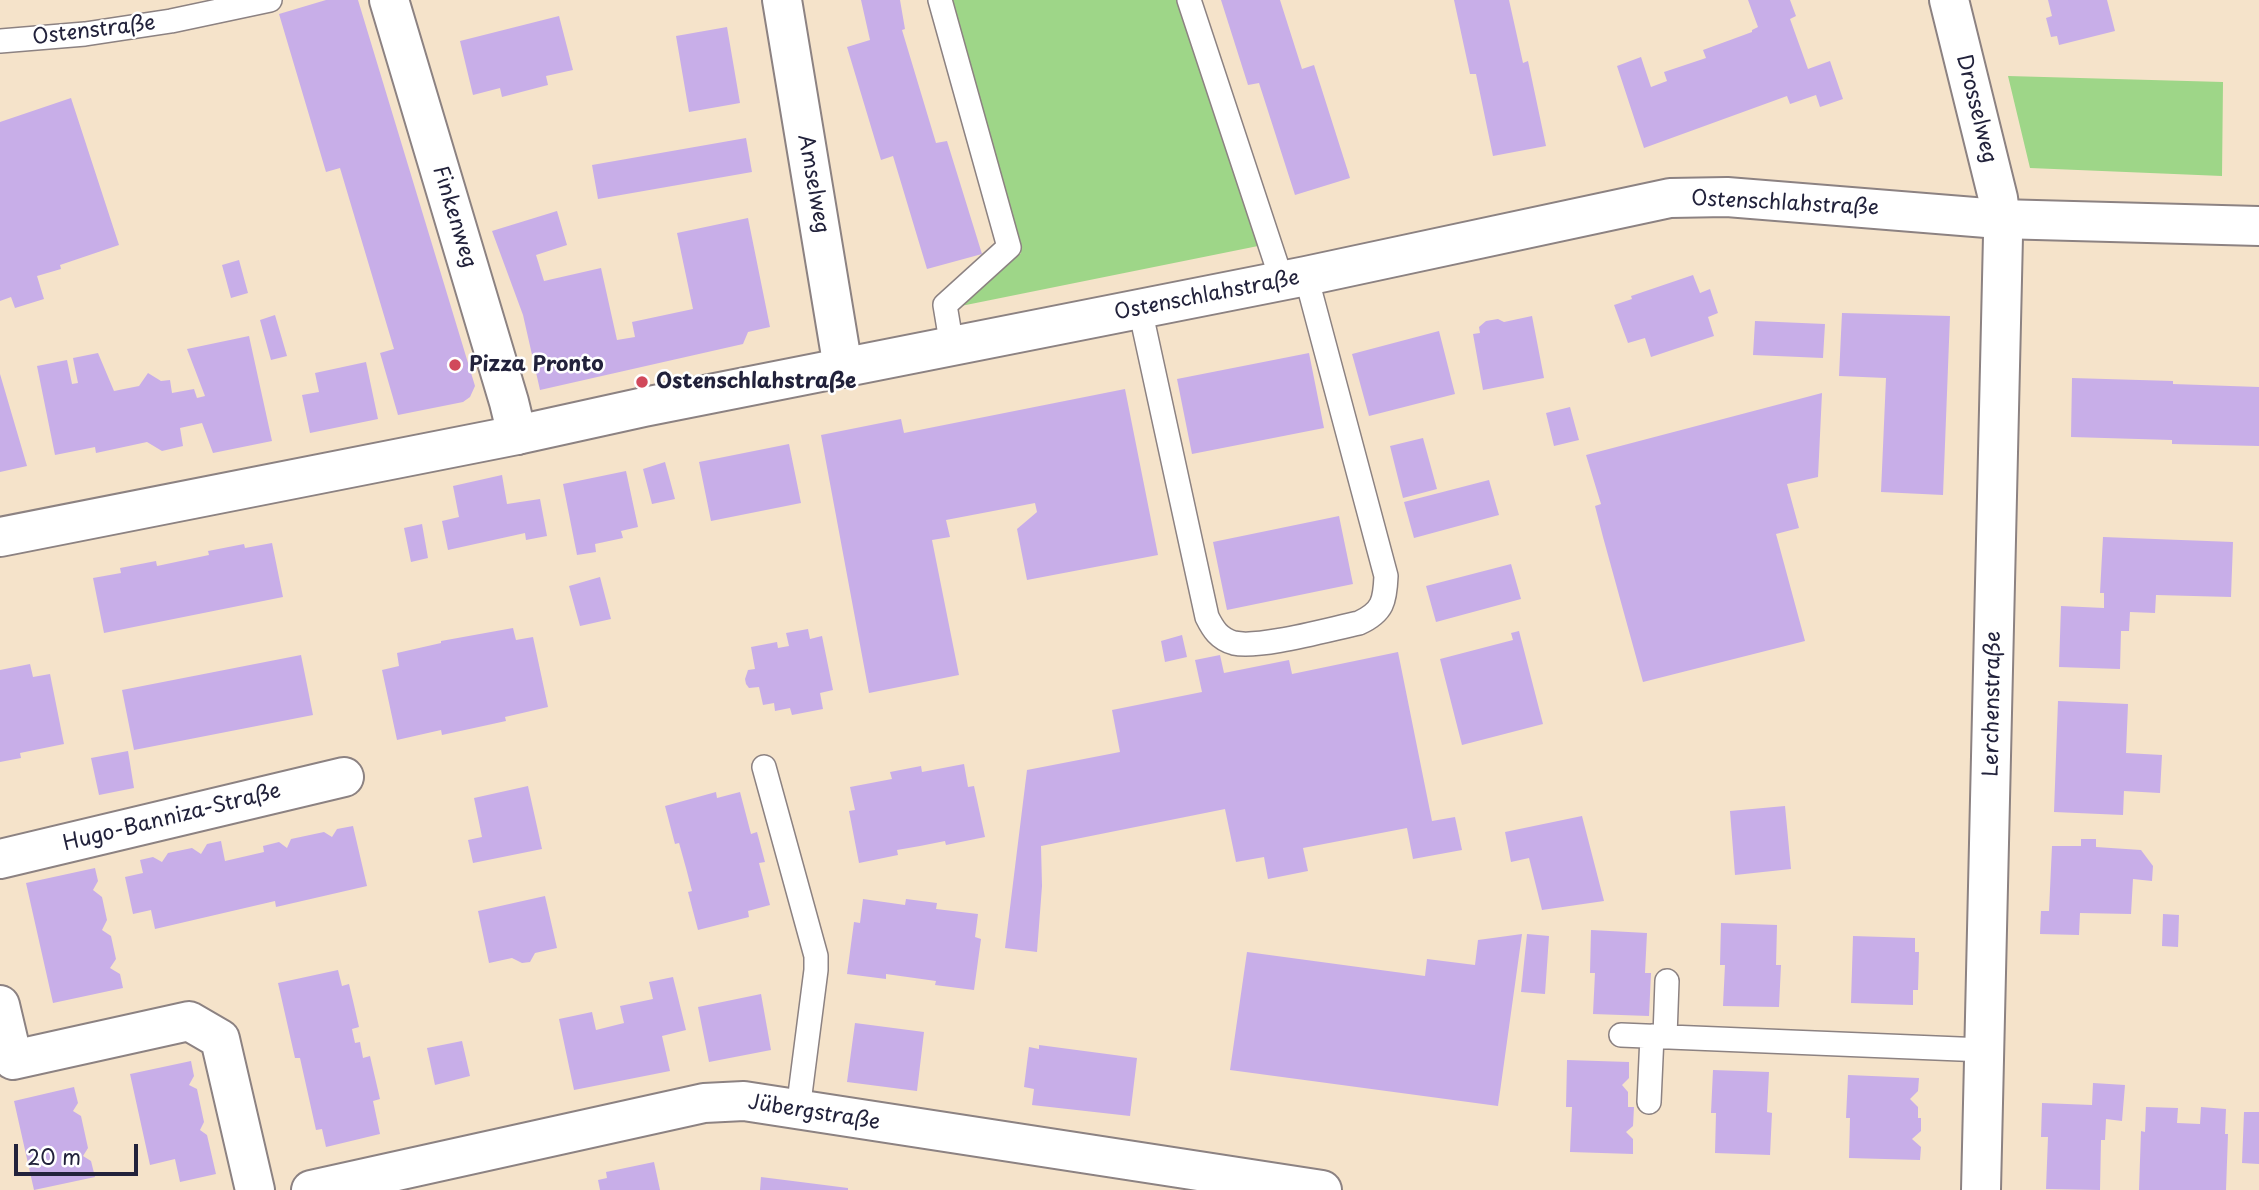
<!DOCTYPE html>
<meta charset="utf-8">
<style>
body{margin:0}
#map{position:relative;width:2259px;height:1190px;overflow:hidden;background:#f5e3ca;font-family:"Playpen Sans",sans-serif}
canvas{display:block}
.scale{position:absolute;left:14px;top:1144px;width:124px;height:32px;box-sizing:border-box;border:4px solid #22223b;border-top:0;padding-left:9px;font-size:21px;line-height:24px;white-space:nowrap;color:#22223b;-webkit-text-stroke:5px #fff;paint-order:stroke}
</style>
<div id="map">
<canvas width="2259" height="1190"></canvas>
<div class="scale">20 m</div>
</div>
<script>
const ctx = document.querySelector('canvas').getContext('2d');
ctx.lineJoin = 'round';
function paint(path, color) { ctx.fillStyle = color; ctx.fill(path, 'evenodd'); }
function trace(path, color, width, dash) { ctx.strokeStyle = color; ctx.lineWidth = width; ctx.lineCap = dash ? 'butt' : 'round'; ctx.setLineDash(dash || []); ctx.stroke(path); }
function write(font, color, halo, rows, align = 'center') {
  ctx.font = font + ' "Playpen Sans",sans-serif'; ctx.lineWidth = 5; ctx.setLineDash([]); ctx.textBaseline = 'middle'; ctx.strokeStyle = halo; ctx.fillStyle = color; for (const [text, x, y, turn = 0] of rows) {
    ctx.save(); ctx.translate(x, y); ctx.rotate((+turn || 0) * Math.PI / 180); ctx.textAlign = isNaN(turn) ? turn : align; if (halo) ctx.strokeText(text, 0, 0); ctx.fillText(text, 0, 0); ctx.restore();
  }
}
paint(new Path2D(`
 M950 0H1180L1227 152 1263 245 956 307 1021 253 1003 180Z
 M2008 76 2223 82 2222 176 2030 168Z`), '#9ed688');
paint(new Path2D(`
 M326 0H358L475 386 470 397 463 402 398 415 380 353 394 349 340 168 326 172 279 14Z
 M861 0H900L905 29 902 30 936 143 947 141 982 254 927 269 893 156 881 160 847 47 870 40Z
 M1221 0H1280L1302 69 1314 65 1350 178 1295 195 1259 83 1248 85Z
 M1454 0H1509L1523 63 1528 61 1546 146 1493 156 1476 74H1470Z
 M1748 0H1790L1796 16 1790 19 1808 69 1830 61 1843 99 1820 107 1816 95 1790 104 1787 96 1644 148 1617 66 1641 57 1651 87 1667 81 1664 72 1706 58 1703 50 1752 32V30L1758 27Z
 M2048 0H2107L2115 31 2059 45 2057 36 2051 37 2046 18 2052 16Z
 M559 16 573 70 546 76 548 85 502 97 500 88 473 95 460 41Z
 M727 27 740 103 689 112 676 36Z
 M71 98 119 245 60 265 61 269 37 276 44 299 15 308 11 297 0 301V122Z
 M746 138 752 172 598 199 592 165Z
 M557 211 567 245 536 255 544 281 601 268 617 340 635 337 632 322 693 309 677 233 748 218 770 327 748 332 743 344 540 390 523 315 492 231Z
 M239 260 248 293 231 298 222 265Z
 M1693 275 1700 293 1710 289 1718 313 1708 317 1714 336 1651 357 1645 338 1628 343 1614 305 1632 299 1631 296Z
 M1842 313 1950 316 1943 495 1881 492 1886 378 1839 376Z
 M275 315 287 356 271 360 260 320Z
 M1532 316 1544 378 1483 390 1473 334 1480 333 1479 327 1486 321 1498 319 1504 322Z
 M1755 321 1825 324 1823 358 1753 355Z
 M1439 331 1455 394 1369 416 1352 354Z
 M249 336 272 441 213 453 202 423 180 428 183 446 162 451 147 442 96 453 95 447 55 455 37 366 67 360 72 384 78 383 73 358 98 353 114 391 139 386 148 373 161 381 170 380 172 393 194 389 197 398 205 396 187 349Z
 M1309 353 1324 428 1192 454 1177 379Z
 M366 362 378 419 310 433 302 395 319 392 315 373Z
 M0 374 27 466 0 472Z
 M2072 378 2173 381V384L2259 387V446L2172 444V440L2071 437Z
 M1125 389 1158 555 1027 580 1017 529 1037 512 1035 503 946 520 950 537 932 540 959 675 869 693 821 435 901 419 904 433Z
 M1822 393 1818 477 1787 484 1799 528 1776 534 1805 641 1643 682 1603 537 1595 506 1601 504 1586 455Z
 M1570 407 1579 440 1554 446 1546 413Z
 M1423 438 1437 489 1403 498 1390 446Z
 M789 444 801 503 711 521 699 462Z
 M665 462 675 499 652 504 643 469Z
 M626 471 638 527 621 531 623 538 595 544 596 552 577 555 563 484Z
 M502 475 507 504 540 499 547 536 526 540 525 533 448 550 442 521 459 517 453 486Z
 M1489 480 1499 515 1414 538 1404 502Z
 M1339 516 1353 584 1227 610 1213 542Z
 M422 524 428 558 411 562 404 528Z
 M2103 537 2233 542 2231 597 2156 595 2155 613 2130 612 2129 631H2121L2120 669 2059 667 2061 606 2104 608V593H2100Z
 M272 543 283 597 104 633 93 578 121 573 120 568 156 561 157 566 209 555 208 551 244 544 245 548Z
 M1511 564 1521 599 1436 622 1426 586Z
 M600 577 611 619 580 626 569 586Z
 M513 628 516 640 533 637 548 707 505 717 506 721 442 735 441 730 397 740 382 670 399 666 397 653 441 643V641Z
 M808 629 810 639 822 636 833 690 820 693 823 709 792 715 790 708 775 711 774 703 763 705 759 687 749 688 746 684 745 679 748 670 755 669 751 647 777 642 778 648 789 646 786 633Z
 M1519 631 1543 724 1462 745 1440 659 1513 640 1511 633Z
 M1182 635 1187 657 1165 662 1161 641Z
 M1398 652 1432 821 1455 817 1462 850 1413 859 1407 828 1303 848 1308 871 1268 879 1264 857 1236 862 1225 809 1041 846 1042 886 1037 952 1005 948 1027 770 1120 752 1112 710 1202 692 1195 660 1220 655 1224 673 1289 660 1292 674Z
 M301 655 313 715 134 750 122 690Z
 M30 664 33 677 50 674 64 744 20 753 21 758 0 762V670Z
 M2058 701 2128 704 2126 753 2162 755 2160 793 2124 791 2123 815 2054 812Z
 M128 751 134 788 99 795 91 758Z
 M964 764 968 787 974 786 985 837 946 845 945 841 920 846 897 850 898 855 859 863 849 811 855 810 850 787 892 779 890 772 921 766 922 772Z
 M528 786 542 849 473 863 468 840 482 837 474 798Z
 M716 792 717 798 740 792 751 834 757 832 765 862 759 863 770 905 748 911 749 917 698 930 688 892 692 891 686 868 679 843 675 844 665 806Z
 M1785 806 1791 869 1735 875 1730 811Z
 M1582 816 1604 901 1542 910 1529 858 1511 862 1505 832Z
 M353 826 367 886 276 907 275 901 155 929 151 910 133 914 125 877 143 873 140 860 153 857 162 862 168 853 192 848 201 854 207 844 221 841 225 861 264 852 263 846 279 842 287 848 291 839 324 832 332 837 337 829Z
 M2081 839H2096V847L2141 850 2153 866 2152 881 2133 879 2131 914 2080 913 2079 935 2040 934 2041 911H2049L2052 846H2081Z
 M95 868 98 881 93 890 102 897 107 920 102 930 111 936 116 959 110 968 120 974 123 988 53 1003 26 883Z
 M545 896 557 948 535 953 530 962 522 963 512 958 489 963 478 911Z
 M863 899 905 905 906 899 937 903 936 909 978 914 975 937 981 939 974 990 935 985 936 981 886 974V979L847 974 854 922 860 923Z
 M2163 914 2179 915 2178 947 2162 946Z
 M1721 923 1777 925 1776 965H1781L1779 1007 1723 1006 1725 965H1720Z
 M1591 930 1647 933 1645 973H1651L1649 1016 1593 1014 1595 973H1590Z
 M1522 934 1498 1106 1230 1070 1247 952 1425 976 1427 959 1475 965 1478 940Z
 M1527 934 1549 936 1545 994 1521 992Z
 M1853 936 1915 938V952H1919L1918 990H1913V1005L1851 1003Z
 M338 970 342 986 349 984 354 1005 359 1027 352 1029 355 1043 360 1042 363 1058 370 1056 380 1099 373 1101 380 1134 326 1147 322 1129 316 1130 300 1058H295L278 983Z
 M673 977 686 1030 662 1036 670 1071 574 1090 559 1019 592 1012 596 1030 624 1023 620 1006 653 999 649 982Z
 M761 994 771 1050 709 1062 698 1007Z
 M855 1023 924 1032 917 1091 847 1082Z
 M462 1041 470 1076 435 1085 427 1048Z
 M1039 1045 1137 1058 1130 1116 1032 1105 1034 1089 1024 1087 1029 1047 1039 1049Z
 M1567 1060 1629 1062V1078L1622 1085 1628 1092V1107H1634L1633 1126 1626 1132 1633 1139V1154L1570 1152 1572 1107H1566Z
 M191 1061 194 1076 189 1085 197 1089 204 1122 200 1130 207 1135 216 1174 180 1182 175 1159 150 1165 130 1074Z
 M1713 1070 1769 1072 1767 1112 1772 1113 1770 1155 1715 1153 1716 1113H1711Z
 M1848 1075 1919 1078 1918 1091 1910 1099 1918 1107V1118H1921V1131L1912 1139 1921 1147 1920 1160 1849 1158 1850 1118H1846Z
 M2093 1083 2125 1085 2122 1121 2106 1119 2105 1140H2101L2100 1190 2046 1189 2048 1137H2041L2042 1103 2092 1105Z
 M74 1087 78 1103 73 1111 81 1116 88 1148 83 1156 91 1161 95 1177 34 1190 14 1101Z
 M2146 1107 2178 1108 2177 1123 2200 1124 2201 1107 2226 1109 2225 1134H2228L2226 1190H2139L2141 1131 2145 1132Z
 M2244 1112H2259V1164L2242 1163Z
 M654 1162 660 1190H600L598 1180 607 1178 606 1172Z
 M761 1177 848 1188V1190H760Z`), '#c8aee8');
const lane = new Path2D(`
 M940 0 1009 247 945 305 952 347
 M1189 0 1282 281
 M0 41 85 34 171 21 270 0
 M1140 309 1207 617C1213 629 1219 639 1234 643 1259 649 1330 629 1359 623 1383 612 1385 601 1386 576L1306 276
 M764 767 816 956V970L798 1110
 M1621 1035 1984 1050
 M1665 1036 1667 981
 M1649 1102 1652 1036`);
const street = new Path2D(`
 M389 0 509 402 517 435
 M782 0 843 368
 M1949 0 1998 198 2003 236 1981 1190
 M0 859 344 777
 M0 1005 13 1060 189 1021 220 1039 255 1190
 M311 1190 704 1103 744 1101 1322 1190`);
const secondary = new Path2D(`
 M0 537 517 435 644 407 1306 276 1670 198 1727 197 1999 219 2259 226`);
trace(lane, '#8c8282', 26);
trace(street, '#8c8282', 42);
trace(secondary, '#8c8282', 42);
trace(lane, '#fff', 23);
trace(street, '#fff', 38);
trace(secondary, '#fff', 38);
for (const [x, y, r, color] of [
 [455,365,7,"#d1495b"],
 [642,382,7,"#d1495b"]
]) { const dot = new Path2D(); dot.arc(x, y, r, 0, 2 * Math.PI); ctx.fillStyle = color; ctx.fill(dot); trace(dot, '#fff', 2.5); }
write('21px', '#22223b', '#fff', [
 ["Ostenstraße",94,31,-7],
 ["Drosselweg",1976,109,76],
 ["Amselweg",813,184,80],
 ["Ostenschlahstraße",1785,204,3],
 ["Finkenweg",454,217,73],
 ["Ostenschlahstraße",1207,296,-11],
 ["Lerchenstraße",1993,704,-89],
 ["Hugo-Banniza-Straße",172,818,-14],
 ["Jübergstraße",814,1113,9]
]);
write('bold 21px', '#22223b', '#fff', [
 ["Pizza Pronto",469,365],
 ["Ostenschlahstraße",656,382]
], 'left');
</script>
